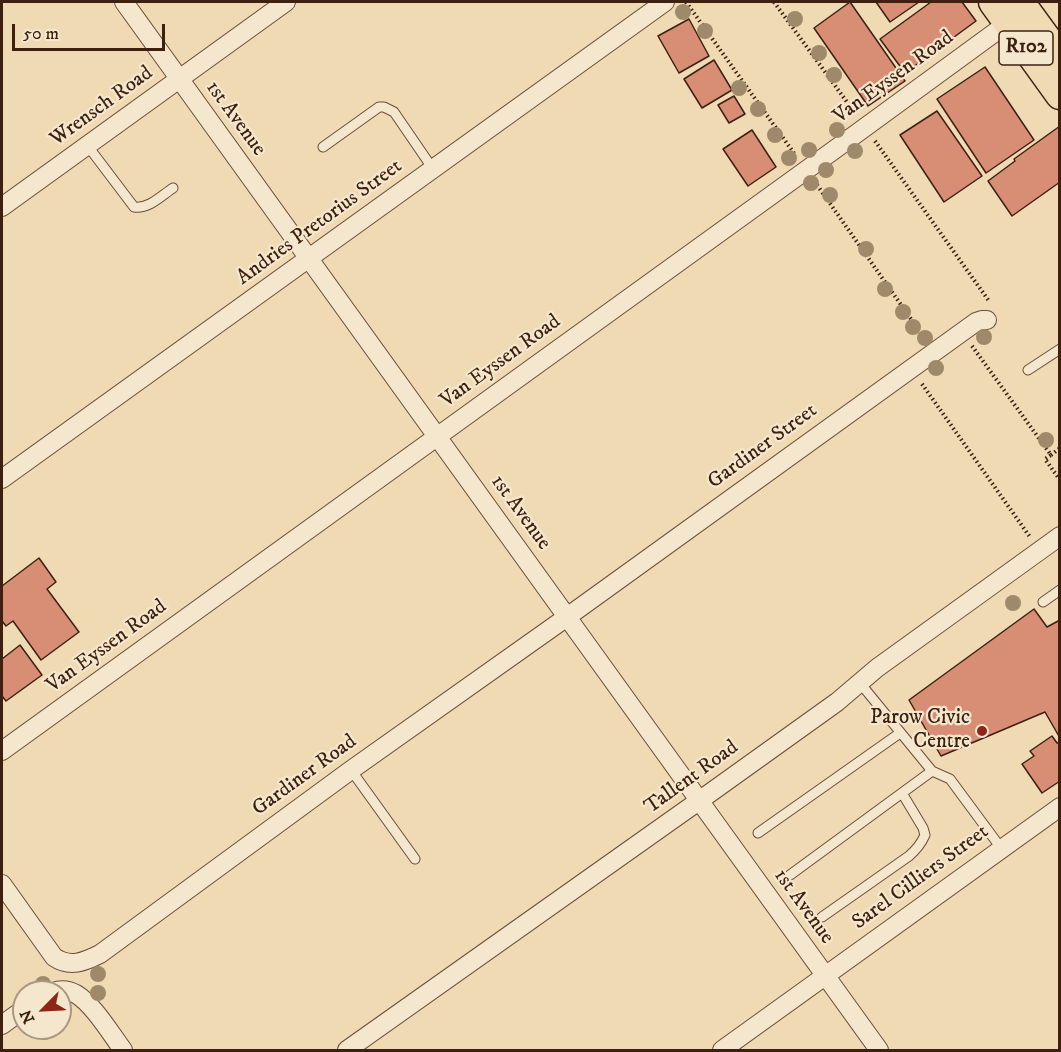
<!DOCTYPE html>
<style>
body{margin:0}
#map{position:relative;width:1061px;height:1052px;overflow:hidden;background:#efdab3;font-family:"IM FELL DW Pica",serif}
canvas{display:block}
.frame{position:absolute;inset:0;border:3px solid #3e2011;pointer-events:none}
.north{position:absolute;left:12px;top:980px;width:60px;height:60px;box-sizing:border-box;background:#f5e7ce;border:2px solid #ac9782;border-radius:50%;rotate:246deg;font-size:16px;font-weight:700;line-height:24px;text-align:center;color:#3e2011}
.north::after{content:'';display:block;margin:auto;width:21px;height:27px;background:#8f2418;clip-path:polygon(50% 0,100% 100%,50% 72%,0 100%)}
.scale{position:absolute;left:12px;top:24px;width:153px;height:27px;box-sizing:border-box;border:3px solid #3e2011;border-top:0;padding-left:8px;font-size:18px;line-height:21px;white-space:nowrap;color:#3e2011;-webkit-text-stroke:4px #f5e7ce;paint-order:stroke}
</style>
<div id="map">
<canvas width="1061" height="1052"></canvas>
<div class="frame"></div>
<div class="north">N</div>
<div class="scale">50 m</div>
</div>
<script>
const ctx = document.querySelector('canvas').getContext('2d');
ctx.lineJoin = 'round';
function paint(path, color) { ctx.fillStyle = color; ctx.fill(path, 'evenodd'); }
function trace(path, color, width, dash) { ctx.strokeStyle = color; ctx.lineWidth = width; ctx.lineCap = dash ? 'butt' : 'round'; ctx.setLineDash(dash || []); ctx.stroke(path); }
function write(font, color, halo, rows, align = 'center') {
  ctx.font = font + ' "IM FELL DW Pica",serif'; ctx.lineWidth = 4.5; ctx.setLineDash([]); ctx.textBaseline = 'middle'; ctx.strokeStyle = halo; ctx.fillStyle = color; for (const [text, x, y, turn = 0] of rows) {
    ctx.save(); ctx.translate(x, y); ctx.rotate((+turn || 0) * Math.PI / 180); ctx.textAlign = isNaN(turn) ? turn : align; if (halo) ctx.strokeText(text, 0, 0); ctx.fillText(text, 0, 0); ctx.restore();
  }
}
const building = new Path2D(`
 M850 2 905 81 868 106 814 28Z
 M876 2H919L890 22Z
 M931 2H962L976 21 905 73 880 39Z
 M689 19 709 56 679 73 658 36Z
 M714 60 732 90 702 108 684 79Z
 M985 67 1034 140 986 173 937 99Z
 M734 96 745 114 729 123 718 105Z
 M937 111 982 176 944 202 900 135Z
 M1060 126V182L1012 216 988 181 1015 161 1014 159Z
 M752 130 776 167 748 186 723 149Z
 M39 558 56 582 47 589 79 632 41 660 13 621 6 626 2 621V586Z
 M1034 609 1047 627 1060 620V738L1045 712 941 756 909 700Z
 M20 645 42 675 6 701 2 696V659Z
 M1052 736 1057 743 1060 742V781L1042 793 1022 764 1034 756 1030 751Z`);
paint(building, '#d88e75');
trace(building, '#3e2011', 1.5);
const lane = new Path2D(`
 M87 145 134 207C149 209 161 196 173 188
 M323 147 379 107H384L394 112 433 169
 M1028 370 1060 349
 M1043 602 1060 590
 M860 683 932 771 950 779 1001 848
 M351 770 415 859
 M758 833 900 733
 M790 875 932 771
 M822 917 909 856C916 850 921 844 925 835L923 828 902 793`);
const street = new Path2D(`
 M124 2 879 1050
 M2 207 286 2
 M2 479 665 2
 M2 751 834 150 1016 17
 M2 884 54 957C70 968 84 962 100 954L351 770 567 617 976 322 982 320H987
 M53 992C61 989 69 990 76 994 93 1004 111 1034 123 1050
 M2 1025 24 1009
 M347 1050 710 793 837 702 877 668 1060 536
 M722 1050 1060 807`);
const primary = new Path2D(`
 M993 2 1060 95
 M1020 2 1060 57`);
trace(lane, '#6a4e3a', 11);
trace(street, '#6a4e3a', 20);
trace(primary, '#3e2011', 31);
trace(new Path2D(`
 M686 2 796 156
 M774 2 855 113
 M875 141 989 301
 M817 185 925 339
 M972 346 1051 455 1045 459 1060 480
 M922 384 1030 537
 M1051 455 1060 448`), '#3e2011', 4, [1.5, 3]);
trace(lane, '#f5e7ce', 9);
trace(street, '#f5e7ce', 18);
trace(primary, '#efdab3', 28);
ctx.fillStyle = '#9e8a6b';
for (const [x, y] of [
 [683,12],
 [795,19],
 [705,31],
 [819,53],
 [834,75],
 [739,88],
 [758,109],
 [837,130],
 [775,135],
 [809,150],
 [855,151],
 [789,158],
 [826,170],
 [811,183],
 [830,195],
 [866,249],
 [885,289],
 [903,312],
 [913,327],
 [984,337],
 [925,338],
 [936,368],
 [1046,440],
 [1013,603],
 [98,974],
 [43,984],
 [98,993]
]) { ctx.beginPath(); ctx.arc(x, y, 8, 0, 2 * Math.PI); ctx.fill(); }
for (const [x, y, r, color] of [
 [982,731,6,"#8f2418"]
]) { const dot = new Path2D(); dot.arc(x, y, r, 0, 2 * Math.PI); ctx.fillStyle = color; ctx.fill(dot); trace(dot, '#f5e7ce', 2); }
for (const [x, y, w] of [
 [1026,48,54]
]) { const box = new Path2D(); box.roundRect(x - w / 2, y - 17, w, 34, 4.5); ctx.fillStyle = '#f5e7ce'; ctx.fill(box); trace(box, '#3e2011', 1.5); }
write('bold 20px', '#3e2011', null, [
 ["R102",1026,48]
]);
write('21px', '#3e2011', '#f5e7ce', [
 ["Van Eyssen Road",894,78,-36],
 ["Wrensch Road",102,107,-36],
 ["1st Avenue",235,119,54],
 ["Andries Pretorius Street",320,223,-36],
 ["Van Eyssen Road",501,362,-36],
 ["Gardiner Street",763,447,-36],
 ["1st Avenue",520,513,54],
 ["Van Eyssen Road",107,647,-36],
 ["Gardiner Road",305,776,-36],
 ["Tallent Road",692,778,-36],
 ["Sarel Cilliers Street",921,878,-36],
 ["1st Avenue",803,907,54]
]);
write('21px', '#3e2011', '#f5e7ce', [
 ["Parow Civic",970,719],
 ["Centre",970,743]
], 'right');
</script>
